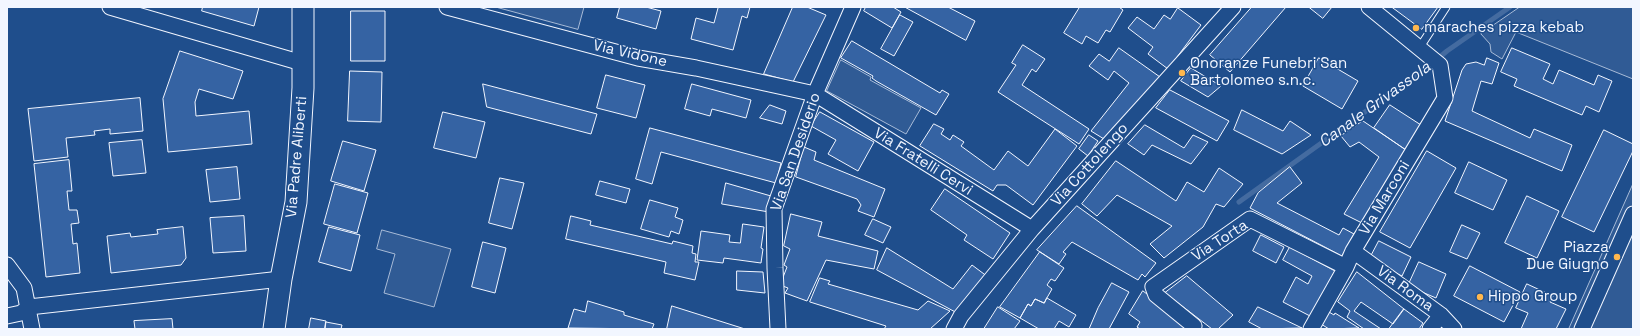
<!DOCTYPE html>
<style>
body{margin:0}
#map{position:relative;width:1640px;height:336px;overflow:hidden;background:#1f4e8c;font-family:"Space Grotesk",sans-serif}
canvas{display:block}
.frame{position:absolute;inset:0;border:8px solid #f2f6ff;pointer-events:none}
</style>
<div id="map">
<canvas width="1640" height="336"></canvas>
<div class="frame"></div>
</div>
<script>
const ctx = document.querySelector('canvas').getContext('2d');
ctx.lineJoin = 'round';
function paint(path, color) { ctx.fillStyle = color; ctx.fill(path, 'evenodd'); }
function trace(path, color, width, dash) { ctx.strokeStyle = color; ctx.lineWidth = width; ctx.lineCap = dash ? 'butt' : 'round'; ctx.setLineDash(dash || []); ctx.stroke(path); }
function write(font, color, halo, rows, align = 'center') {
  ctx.font = font + ' "Space Grotesk",sans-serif'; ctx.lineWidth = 3; ctx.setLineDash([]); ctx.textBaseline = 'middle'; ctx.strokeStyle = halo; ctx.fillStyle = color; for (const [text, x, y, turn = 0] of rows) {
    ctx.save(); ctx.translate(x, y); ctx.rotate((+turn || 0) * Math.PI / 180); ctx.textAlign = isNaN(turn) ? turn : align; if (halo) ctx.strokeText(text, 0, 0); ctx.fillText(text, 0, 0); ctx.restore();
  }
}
const built = new Path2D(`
 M496 7H584L578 29Z
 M1520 7H1633V79L1516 32 1502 59 1491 52 1490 44 1481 34Z
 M841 60 871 77 870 80 921 108 906 134 827 91Z
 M1633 184V329H1569Z
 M382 230 451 249 434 307 384 293 395 254 377 249Z`);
paint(built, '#305b95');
trace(built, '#a8bbd7', 1);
trace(new Path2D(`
 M1239 202 1429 66 1447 51 1510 7`), '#446ba0', 5);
const building = new Path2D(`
 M203 7H259L254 26 202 11Z
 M620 7H646L661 11 656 29 617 18Z
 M715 7H750L747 18 742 16 733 50 691 39 696 18 714 23 718 8Z
 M793 7H807L826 15 793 82 764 74Z
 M866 7H893L901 12 892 28 864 11Z
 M905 7H948L975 21 966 40Z
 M1080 7H1119L1123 10 1110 32 1106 30 1098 43 1086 36 1082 44 1064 33Z
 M1252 7H1286L1230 72 1210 55Z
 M1309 7H1332L1323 18Z
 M1392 7H1438L1422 29Z
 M1178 8 1201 25 1168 69 1148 54 1153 47 1128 28 1137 17 1154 29 1164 15 1170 19Z
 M351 11H385V61H351Z
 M900 15 913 22 894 56 881 49Z
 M852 41 940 93 942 90 949 94 936 115 876 81 872 78 873 76 841 58Z
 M1023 45 1045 59 1036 72 1032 69 1022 85 1089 129 1079 144 998 92 1016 65 1012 63Z
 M1119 48 1160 77 1104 139 1091 131 1129 83 1114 71 1108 80 1089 66 1099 54 1109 61Z
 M1512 48 1550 64 1543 79 1553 84 1559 70 1594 85 1598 75 1612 81 1599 112 1586 106 1582 115 1514 86 1517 79 1501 72Z
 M180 51 243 71 233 99 199 89 195 102 196 116 249 111 252 144 168 152 163 99Z
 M1319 58 1358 81 1342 109 1303 86Z
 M1487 58 1499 63 1492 84 1481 81 1472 111 1530 138 1534 129 1572 145 1562 171 1445 121 1462 70 1466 64 1476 62 1484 65Z
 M1191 68 1221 86 1208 97 1181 81Z
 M350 71 382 72 381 122 348 121Z
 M606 75 645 85 636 118 597 108Z
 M483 84 597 114 591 134 487 107Z
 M692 84 751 100 746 118 712 109 710 116 685 109Z
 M1170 90 1229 121 1217 141 1156 108Z
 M140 98 143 131 110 134V129L94 131 95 135 66 138 68 157 34 161 28 109Z
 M770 105 786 111 782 124 760 118Z
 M1390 105 1421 125 1406 150 1374 128Z
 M1242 110 1283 131 1290 121 1311 135 1282 154 1234 130Z
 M443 112 485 122 476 158 434 148Z
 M820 112 874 142 858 171 828 154 836 140 811 126Z
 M1363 121 1406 150 1362 223 1344 214 1379 157 1359 142 1350 147 1341 136Z
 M934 124 944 129 941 134 950 140 953 135 964 142 961 146 994 170 1008 151 1028 166 1055 129 1077 146 1033 205 1006 185H997L993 191 920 146Z
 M1145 125 1184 148 1193 135 1208 142 1191 164 1152 145 1144 155 1128 144Z
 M650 128 781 163 776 183 661 152 652 184 636 179Z
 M1604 130 1633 144V151L1594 232 1562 217Z
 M1089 135 1098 141 1088 156 1079 149Z
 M142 140 146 173 113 176 109 143Z
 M343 141 376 150 364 191 331 181Z
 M804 147 816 152 814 160 885 189 874 217 858 211 861 205 857 199 796 177Z
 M1427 151 1456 168 1410 248 1380 232Z
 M69 160 72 191H67L69 210H77L79 223 71 224 73 244 77 243 80 273 46 277 34 164Z
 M1116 161 1176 201 1187 182 1204 192 1219 168 1243 184 1224 207 1216 204 1203 227 1164 258 1150 244 1172 226 1117 195 1097 216 1082 204Z
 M1469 162 1507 180 1493 210 1455 193Z
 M237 167 240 199 210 202 206 170Z
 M1290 167 1302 183 1277 203 1339 235 1343 228 1354 234 1342 256 1250 208 1258 193Z
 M500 178 524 183 512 229 489 223Z
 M600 181 630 189 626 203 596 195Z
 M726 183 771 196 769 212 722 204Z
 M335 184 368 193 357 233 324 224Z
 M945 189 1010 233 993 259 964 240 967 235 931 210Z
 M1527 196 1559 211 1537 258 1505 243Z
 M650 200 678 208 675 217 683 220 679 234 671 231 669 237 641 229Z
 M1077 206 1156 263 1145 277 1142 274 1138 280 1072 242 1063 252 1066 254 1059 264 1037 250Z
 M791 214 822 222 818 236 878 251 874 269 826 260 807 301 785 293 788 288 780 285 787 267 784 265 790 249 784 246Z
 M244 216 246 251 213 253 210 218Z
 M571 216 591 221 590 225 672 244 673 241 693 246 692 253 696 254 695 262H699L695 280 664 273 666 262 566 239Z
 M873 219 891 227 883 243 865 235Z
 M743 224 764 227 761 248 763 249 761 263 724 258 723 263 697 260 701 231 730 235 729 242 740 243Z
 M1462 225 1480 233 1467 259 1450 252Z
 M183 227 186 258 181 265 111 273 107 236 130 233 131 237 158 234 157 230Z
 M329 227 360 235 351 271 319 262Z
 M1261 235 1284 247 1276 263 1253 251Z
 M1379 241 1411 257 1402 276 1369 260Z
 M483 242 506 248 495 293 472 287Z
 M1290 247 1335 271 1310 316 1283 302 1296 277 1308 284 1312 276 1283 260Z
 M887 248 953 289 972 265 988 277 959 314 877 270Z
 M1040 252 1064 268 1055 281 1051 279 1047 285 1052 289 1044 303 1035 299 1031 306 1028 304 1020 318 1000 307Z
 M1419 262 1446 274 1436 298 1408 286Z
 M1470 266 1520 292 1504 322 1454 296Z
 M737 271 763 272 765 293 737 290Z
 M1357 272 1404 309 1393 324 1361 302 1354 311 1381 329H1364L1347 317 1350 311 1338 302Z
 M1187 276 1233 315 1218 329H1212L1165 293Z
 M820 278 830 281 828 284 918 310 928 301 950 311 930 329H884L886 326 810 302Z
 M1112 283 1129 292 1109 329H1089L1098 308Z
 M1527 284 1553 296 1550 302 1566 309 1556 329H1521L1528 313 1516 308Z
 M1143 291 1183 321 1184 329H1140L1137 327 1140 322 1129 314Z
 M1047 298 1076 315 1069 327 1059 321 1054 329H1039L1020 318 1028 304 1031 306 1035 299 1044 303Z
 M588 301 624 312V315L654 324 652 329 568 328 574 309 585 312Z
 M672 306 745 329H667Z
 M998 307 1020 321 1014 329H984Z
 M1258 307 1302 328 1262 329 1249 322Z
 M1404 309 1423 323 1419 329H1389Z
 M1329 312 1334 315 1335 313 1359 328 1329 329 1321 324Z
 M311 318 326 321 325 329H309Z
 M172 319 173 329H135L134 321Z
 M326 322 342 325 341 329H325Z`);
paint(building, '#3563a3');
trace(building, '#f2f6ff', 1);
const lane = new Path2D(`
 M1420 47 1446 7`);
const street = new Path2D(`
 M110 7 302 63
 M447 7 638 58 696 68 815 94 1032 229
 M1353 251 1441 315 1454 329
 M7 265 24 288 32 329
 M7 316 21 313 29 307 281 279
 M778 329 775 268 774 209 815 94 853 7
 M954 329 961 316 1032 229 1233 7
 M1193 329 1194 326 1156 295 1153 287 1250 219 1346 267
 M1311 329 1346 267 1353 251 1445 98 1440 65 1369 7
 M1430 329 1441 315
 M1582 329 1633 214`);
const secondary = new Path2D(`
 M274 329 281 279 296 202 303 88V7`);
trace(lane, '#f2f6ff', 9);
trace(street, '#f2f6ff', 17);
trace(secondary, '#f2f6ff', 23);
trace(lane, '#1f4e8c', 7);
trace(street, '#1f4e8c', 15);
trace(secondary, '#1f4e8c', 21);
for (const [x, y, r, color] of [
 [1416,28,4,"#ffb74d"],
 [1182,73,4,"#ffb74d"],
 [1617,257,4,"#ffb74d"],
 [1480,297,4,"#ffb74d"]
]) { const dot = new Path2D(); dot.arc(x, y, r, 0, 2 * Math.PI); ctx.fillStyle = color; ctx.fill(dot); trace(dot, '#1f4e8c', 1.5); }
write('15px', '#f2f6ff', '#1f4e8c', [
 ["maraches pizza kebab",1424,28],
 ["Onoranze Funebri San",1190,64],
 ["Bartolomeo s.n.c.",1190,81],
 ["Piazza",1609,248,"right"],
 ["Due Giugno",1609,265,"right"],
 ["Hippo Group",1488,297]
], 'left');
write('15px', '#f2f6ff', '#1f4e8c', [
 ["Via Vidone",630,54,13],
 ["Via San Desiderio",796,152,-71],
 ["Via Padre Aliberti",297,157,-85],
 ["Via Fratelli Cervi",923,162,32],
 ["Via Cottolengo",1090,165,-48],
 ["Via Marconi",1385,198,-59],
 ["Via Torta",1220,241,-33],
 ["Via Roma",1405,289,36]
]);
write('italic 16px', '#f2f6ff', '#1f4e8c', [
 ["Canale Grivassola",1375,105,-36]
]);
</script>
